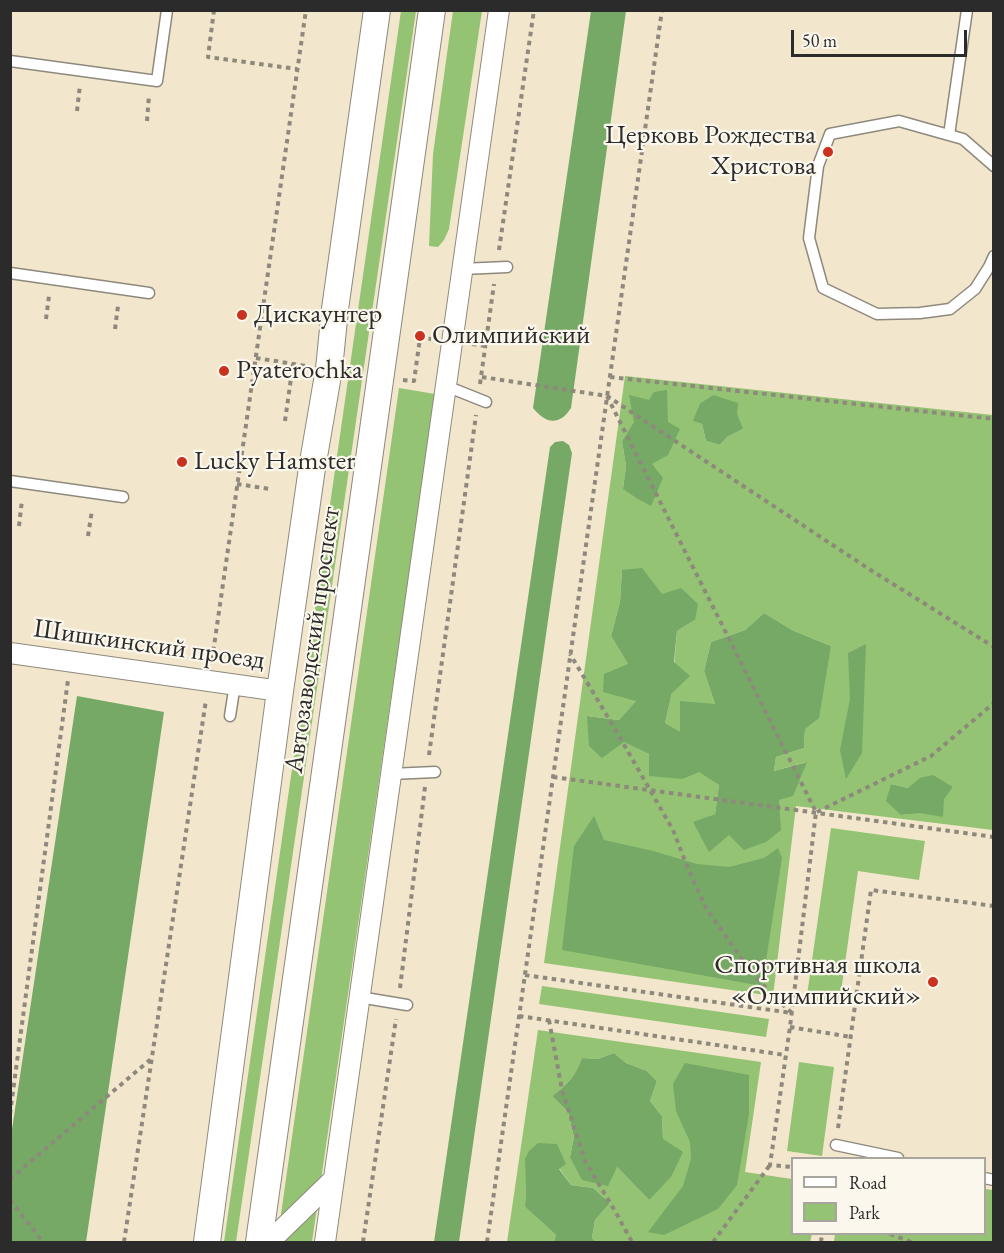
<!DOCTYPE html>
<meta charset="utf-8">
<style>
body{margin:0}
#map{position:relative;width:1004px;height:1253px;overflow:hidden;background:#f2e7cd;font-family:"EB Garamond",serif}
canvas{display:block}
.frame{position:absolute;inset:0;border:12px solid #2b2b2b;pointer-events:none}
.legend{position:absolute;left:791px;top:1157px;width:195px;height:78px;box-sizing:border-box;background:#fbf7ec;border:2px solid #a8a59f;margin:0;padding:8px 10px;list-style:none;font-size:18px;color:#2b2b2b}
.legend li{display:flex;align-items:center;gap:12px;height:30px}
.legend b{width:30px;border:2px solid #a8a59f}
.scale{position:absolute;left:791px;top:30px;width:176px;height:27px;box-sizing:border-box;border:3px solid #2b2b2b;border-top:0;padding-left:8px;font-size:18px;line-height:21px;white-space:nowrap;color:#2b2b2b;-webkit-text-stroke:4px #fbf7ec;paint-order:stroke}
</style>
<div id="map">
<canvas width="1004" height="1253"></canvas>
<div class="frame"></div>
<ul class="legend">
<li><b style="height:8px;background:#fff"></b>Road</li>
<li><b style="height:16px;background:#93c373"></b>Park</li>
</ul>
<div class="scale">50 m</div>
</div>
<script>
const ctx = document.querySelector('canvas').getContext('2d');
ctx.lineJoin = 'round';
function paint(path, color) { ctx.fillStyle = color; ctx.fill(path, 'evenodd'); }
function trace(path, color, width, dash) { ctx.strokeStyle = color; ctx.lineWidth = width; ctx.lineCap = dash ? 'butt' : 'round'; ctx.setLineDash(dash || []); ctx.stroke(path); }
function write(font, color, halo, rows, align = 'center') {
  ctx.font = font + ' "EB Garamond",serif'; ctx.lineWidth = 4.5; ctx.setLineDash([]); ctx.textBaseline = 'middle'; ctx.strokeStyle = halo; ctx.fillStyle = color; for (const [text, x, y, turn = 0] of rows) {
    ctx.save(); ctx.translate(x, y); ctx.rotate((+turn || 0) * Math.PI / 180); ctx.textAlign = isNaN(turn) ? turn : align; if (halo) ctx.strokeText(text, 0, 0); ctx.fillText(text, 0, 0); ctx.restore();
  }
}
paint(new Path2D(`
 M401 11H416L236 1242H224Z
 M453 11H482L449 229 444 240 438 247 429 246 433 154Z
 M625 376 993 415V830L796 806 773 996 544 963ZM713 395 743 429 727 437 720 445 706 441 702 424 694 421 700 403ZM649 400 668 422 652 464 623 489 626 466 622 441ZM622 570 662 595 695 620 677 631 672 693 665 723 680 733 715 704 704 671 711 642 745 630 764 613 794 631 831 646 805 729 804 748 776 757 774 771 806 762 779 800 730 835 693 823 715 814 719 785 699 771 683 779 649 754 623 741 587 716 619 720 637 700 628 664 611 636 620 602ZM891 784 908 788 953 787C938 806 925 812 901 815Z
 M399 388 435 394 312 1242H277Z
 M831 828 925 841 919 880 858 871 839 1006 806 1002Z
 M542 986 769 1019 766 1037 539 1004Z
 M538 1030 761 1062 745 1172 792 1179V1234H812L810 1242H596L592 1238 595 1220 610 1203 593 1188 571 1185 559 1168 526 1186 525 1207 556 1235 554 1242H507ZM614 1053 626 1063 647 1071 657 1081 650 1101 662 1116 663 1139 649 1200 617 1167 570 1157 574 1137 568 1112 552 1096C569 1083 574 1078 582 1058L598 1059Z
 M799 1062 834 1067 822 1156 787 1151Z
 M985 1189 993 1190V1242H834L835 1234H984Z`), '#93c373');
paint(new Path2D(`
 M591 11H626L571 408C559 427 545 423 533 408Z
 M667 390 668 422 680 429 668 455 652 464 663 478 651 506 638 499 623 489 626 466 622 441 634 422 629 395 649 400 654 392Z
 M713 395 738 403 737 414 743 429 727 437 720 445 706 441 702 424 693 421 700 403Z
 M563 441 569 445 572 453 459 1242H434L550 447 555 442Z
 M642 568 662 594 681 588 698 604 695 620 677 631 674 662 690 676 672 693 665 723 680 732V701L715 704 704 671 711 642 745 630 764 613 794 631 831 646 819 718 805 729 804 748 776 757 774 771 807 762 793 796 779 800 781 830 766 842 744 850 729 835 709 852 693 822 715 814 719 785 699 772 683 779 649 776V754L624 742 602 758 589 746 587 716 619 720 636 701 603 692 604 674 628 664 611 636 620 602 622 570Z
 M866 644 862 753 846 779 840 750 850 699 848 653Z
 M77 696 164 712 86 1242H11V1136Z
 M933 775 953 787 944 799 943 817 920 813 901 815 886 801 891 784 908 788 920 778Z
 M594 816 604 840 653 851 697 864 729 867 764 858 778 848 782 858 762 986 562 950 574 846Z
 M614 1053 626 1063 647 1071 657 1081 650 1101 662 1116 663 1139 683 1152 671 1177 649 1200 617 1167 608 1186 582 1180 570 1157 574 1137 568 1112 552 1096C569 1083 574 1078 582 1058L598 1059Z
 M685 1063 749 1075V1114L737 1185 718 1209 664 1235 648 1232 683 1186 691 1159 690 1142 676 1111 673 1084Z
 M538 1143 557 1144 566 1164 559 1169 571 1185 593 1188 610 1203 595 1220 592 1238 596 1242H554L556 1235 525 1207 526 1186 525 1159 529 1151Z`), '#76a965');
const service = new Path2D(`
 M10 61 157 81 167 10
 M949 135 967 10
 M994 166 963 139 899 121 830 134 818 166 809 238 823 288 877 314 920 313 950 309 975 289 989 267 994 256
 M462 269 507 267
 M10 273 149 293
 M446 386 486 402
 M10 481 123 497
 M230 716 235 684
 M391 774 435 772
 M359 997 407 1005
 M836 1145 898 1158
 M984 1178 994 1180`);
const minor = new Path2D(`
 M10 653 280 691
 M269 1242 334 1179
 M325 1242 499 10`);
const tertiary = new Path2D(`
 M207 1242 280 691 312 468 329 369 335 309 377 10
 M259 1242 432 10`);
trace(service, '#8e897c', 13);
trace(minor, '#8e897c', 22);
trace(tertiary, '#8e897c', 28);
trace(new Path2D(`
 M214 10 208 57 297 69
 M77 111 80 85
 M147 121 149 95
 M499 250 534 10
 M46 319 49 296
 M115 329 118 306
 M472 344 486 346
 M256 358 306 366
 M482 377 607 396 869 569 994 647
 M610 377 994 419
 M403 380 414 381 420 338 431 339
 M480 384 494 284
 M607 396 816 812 790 1027 770 1165 792 1167
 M285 421 293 364
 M237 484 270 489
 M19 526 22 500
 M88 536 92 510
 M212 660 306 10
 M429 755 476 415
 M553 777 994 837
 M817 812 931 756 994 703
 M525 975 792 1013 773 996 746 965 706 908 689 871 673 830 615 729 570 654
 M400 988 425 787
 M519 1016 785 1055
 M549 1020 562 1090 585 1161 615 1211 632 1242
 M790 1027 851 1037
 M10 1114 68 680
 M838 1128 871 890 994 906
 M10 1179 151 1059
 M10 1200 43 1242
 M890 1234 911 1242
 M124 1242 206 700
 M363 1242 396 1019
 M487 1242 662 10
 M713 1242 770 1165
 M821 1242 822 1234`), '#8e897c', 4, [4.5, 4.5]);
trace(service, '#fff', 10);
trace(minor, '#fff', 20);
trace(tertiary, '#fff', 26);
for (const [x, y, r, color] of [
 [828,152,6,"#c8321e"],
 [242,315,6,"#c8321e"],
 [420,336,6,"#c8321e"],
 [224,371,6,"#c8321e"],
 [182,462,6,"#c8321e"],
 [933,982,6,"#c8321e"]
]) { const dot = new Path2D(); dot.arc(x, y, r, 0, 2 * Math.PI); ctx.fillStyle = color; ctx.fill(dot); trace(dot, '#fbf7ec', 2); }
write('27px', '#2b2b2b', '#fbf7ec', [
 ["Церковь Рождества",816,136,"right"],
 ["Христова",816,167,"right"],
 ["Дискаунтер",254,315],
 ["Олимпийский",432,336],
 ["Pyaterochka",236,371],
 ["Lucky Hamster",194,462],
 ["Спортивная школа",921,966,"right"],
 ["«Олимпийский»",921,997,"right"]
], 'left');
write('27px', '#2b2b2b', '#fbf7ec', [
 ["Автозаводский проспект",313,640,-82],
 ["Шишкинский проезд",149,645,8]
]);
</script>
